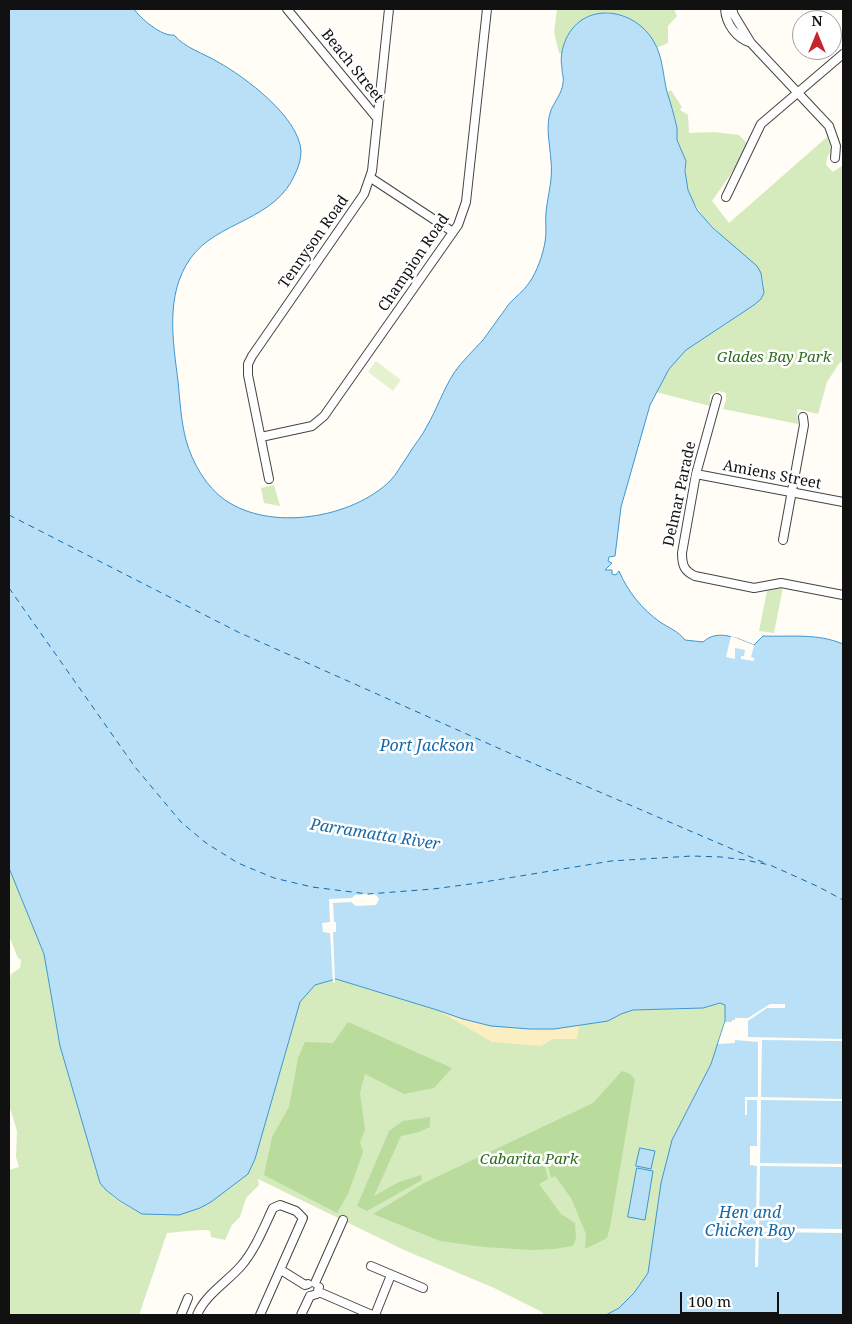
<!DOCTYPE html>
<style>
body{margin:0}
#map{position:relative;width:852px;height:1324px;overflow:hidden;background:#fffdf5;font-family:"Noto Serif",serif}
canvas{display:block}
.frame{position:absolute;inset:0;border:10px solid #111;pointer-events:none}
.north{position:absolute;left:792px;top:10px;width:50px;height:50px;box-sizing:border-box;background:#fff;border:1px solid #a0a0a0;border-radius:50%;rotate:0deg;font-size:14px;font-weight:700;line-height:20px;text-align:center;color:#111}
.north::after{content:'';display:block;margin:auto;width:18px;height:22px;background:#c4262e;clip-path:polygon(50% 0,100% 100%,50% 72%,0 100%)}
.scale{position:absolute;left:680px;top:1292px;width:99px;height:22px;box-sizing:border-box;border:2px solid #111;border-top:0;padding-left:6px;font-size:15px;line-height:18px;white-space:nowrap;color:#111;-webkit-text-stroke:4px #fff;paint-order:stroke}
</style>
<div id="map">
<canvas width="852" height="1324"></canvas>
<div class="frame"></div>
<div class="north">N</div>
<div class="scale">100 m</div>
</div>
<script>
const ctx = document.querySelector('canvas').getContext('2d');
ctx.lineJoin = 'round';
function paint(path, color) { ctx.fillStyle = color; ctx.fill(path, 'evenodd'); }
function trace(path, color, width, dash) { ctx.strokeStyle = color; ctx.lineWidth = width; ctx.lineCap = dash ? 'butt' : 'round'; ctx.setLineDash(dash || []); ctx.stroke(path); }
function write(font, color, halo, rows, align = 'center') {
  ctx.font = font + ' "Noto Serif",serif'; ctx.lineWidth = 5; ctx.setLineDash([]); ctx.textBaseline = 'middle'; ctx.strokeStyle = halo; ctx.fillStyle = color; for (const [text, x, y, turn = 0] of rows) {
    ctx.save(); ctx.translate(x, y); ctx.rotate((+turn || 0) * Math.PI / 180); ctx.textAlign = isNaN(turn) ? turn : align; if (halo) ctx.strokeText(text, 0, 0); ctx.fillText(text, 0, 0); ctx.restore();
  }
}
paint(new Path2D(`
 M557 9H674L677 16 668 26V43L657 48 655 43 630 19 608 12 568 35 562 54 559 53 554 32Z
 M671 90 682 107 680 110 688 115 689 133 713 132 739 135 750 146 712 201 729 223 827 137 831 150 827 158 826 165 833 172 843 165V363L840 362 827 382 818 414 797 409 798 424 723 409 726 400V393L719 391 710 395V406L656 392 669 369 686 350 754 305C764 296 765 289 762 276L705 219 691 199 686 181V161L677 139V127L667 92Z
 M274 485 280 506 264 503 261 488Z
 M783 587 774 633 759 631 767 591Z
 M9 868 44 954 60 1046 100 1183C135 1226 184 1223 225 1191 241 1179 246 1177 255 1159L300 1002 315 985 336 979 437 1010 463 1019 554 1029 608 1021 621 1014 633 1010 703 1008 720 1003 725 1005V1021L711 1064 672 1140 648 1273 634 1293 619 1308 606 1315H545L540 1311 494 1288 404 1250 258 1179 259 1185 246 1198 240 1217 232 1225 225 1240 211 1237 210 1231C203 1228 176 1233 167 1233L139 1315H9V1170L19 1167 16 1157 17 1131 9 1105V985L11 974 20 968 21 960 18 958 9 936Z`), '#d5ebbd');
paint(new Path2D(`
 M348 1022 452 1068 434 1088 404 1094 365 1074 360 1093 365 1130 360 1142 363 1152 348 1194 337 1213 264 1175 272 1137 289 1107 298 1058 305 1042 333 1043Z
 M622 1071 630 1074 635 1080 610 1227 607 1238 585 1249 586 1234 571 1198 555 1176 551 1178 547 1162 544 1163 548 1179 539 1184 561 1214 575 1223 576 1239 573 1246 554 1249 533 1250 483 1247 440 1241 373 1214 424 1183 593 1103Z
 M430 1117V1127L419 1132 401 1136 374 1196 399 1182 421 1175 422 1180 367 1211 357 1206 389 1131 403 1121Z`), '#b9dc9c');
paint(new Path2D(`
 M437 1010C487 1028 527 1033 579 1025L577 1039H553L541 1046 492 1042Z`), '#fbeec1');
paint(new Path2D(`
 M376 361 401 380 393 391 368 372Z`), '#e6f2cf');
const water = new Path2D(`
 M9 9H134C140 18 162 37 174 35 185 48 203 53 218 62 245 77 299 117 301 151 301 158 299 166 296 172 276 222 217 220 190 259 165 295 173 341 178 381 180 401 181 421 186 440 192 462 206 487 225 500 271 532 352 518 390 481 397 474 401 465 407 457 413 446 422 437 427 426 437 409 443 390 454 373 462 361 473 351 483 340 492 328 500 316 509 304 515 297 524 291 529 283 537 272 543 254 545 242 547 232 545 222 546 212 548 194 553 179 551 161 550 144 545 126 551 110 555 101 562 93 563 83 564 76 562 75 562 68 560 59 562 48 566 39 584 0 635 8 654 42 663 57 663 76 667 92 671 104 674 115 677 128V140L686 161 685 171 688 190 697 210 713 228 757 266 761 273 764 293 761 299 754 305 686 350 669 369 650 405 621 507 615 556 609 557 608 561 612 563 605 570H612V574L616 575 619 571C628 592 642 609 660 622 669 628 678 631 685 640L703 642C718 628 738 639 754 645L763 636C791 637 817 633 843 644V1315H606L619 1308 634 1293 648 1273 661 1183 672 1140 711 1064 725 1021V1005L720 1003 703 1008 633 1010 621 1014 608 1021 554 1029H530L491 1026 463 1019 437 1010 336 979 315 985 300 1002 255 1159 248 1174 211 1202 200 1208 179 1215 142 1214 120 1201 106 1190 100 1183 60 1046 44 954 9 868Z
 M640 1148 655 1151 651 1169 636 1166Z
 M637 1168 653 1171 645 1220 628 1217Z`);
paint(water, '#b9e0f7');
trace(water, '#3f96cf', 1);
paint(new Path2D(`
 M731 636 754 645 751 657 754 658V661L741 659V656H744L745 650 735 648V659L726 657Z
 M368 894H374L377 896 379 899 376 905 356 906 351 902 333 903 334 922H336V932H333L335 982 333 983 330 933 323 932 322 923 330 922 329 899 352 898 355 895Z
 M770 1004H785V1008H767L748 1021V1037L843 1039V1041L762 1040 761 1097 843 1099V1101L761 1100 760 1163 843 1164V1167L760 1166 759 1228 843 1229V1233L759 1232 758 1267H755L757 1166 750 1165V1146H757V1100H747V1115H745V1097H758V1042L735 1040V1043L718 1044 725 1022H732V1020H735V1018H748Z`), '#fffdf5');
trace(new Path2D(`
 M9 515 238 632 516 756 767 864
 M9 588 135 767 181 822 206 843 238 863 274 878 312 887 368 894 433 889 478 883 611 861 692 856 721 857 745 860 770 865 819 887 843 900`), '#1768a6', 1, [6, 5]);
const minor = new Path2D(`
 M287 9 377 118
 M725 9C726 24 736 38 751 43
 M732 9 734 15 751 43 829 126 836 146 835 158
 M371 178 453 232
 M726 197 761 124 843 54
 M717 398 696 474 682 553C682 565 684 571 695 576L754 588 781 583 843 595
 M261 437 312 426 324 416 458 225 466 202 487 9
 M696 474 843 502
 M269 479 248 375V364L252 356 364 194 372 171 389 9
 M783 540 804 425 803 417
 M371 1266 423 1288
 M281 1270 305 1285 308 1284
 M315 1283 343 1220
 M319 1292 372 1315
 M310 1296 317 1294 319 1287
 M181 1315 188 1298
 M197 1315C205 1295 227 1282 241 1266 255 1250 264 1227 273 1208L280 1205 296 1211 303 1218 260 1315
 M301 1315 310 1296
 M375 1315 391 1275`);
trace(minor, '#444', 10);
trace(minor, '#fff', 8);
write('15px', '#111', '#fff', [
 ["Beach Street",352,66,51],
 ["Tennyson Road",314,242,-55],
 ["Champion Road",414,263,-56],
 ["Amiens Street",772,475,11],
 ["Delmar Parade",680,494,-78]
]);
write('italic 15px', '#2f6b1f', '#fff', [
 ["Glades Bay Park",774,358],
 ["Cabarita Park",529,1160]
]);
write('italic 16px', '#1768a6', '#fff', [
 ["Port Jackson",427,746],
 ["Parramatta River",375,835,9],
 ["Hen and",750,1213],
 ["Chicken Bay",750,1231]
]);
</script>
